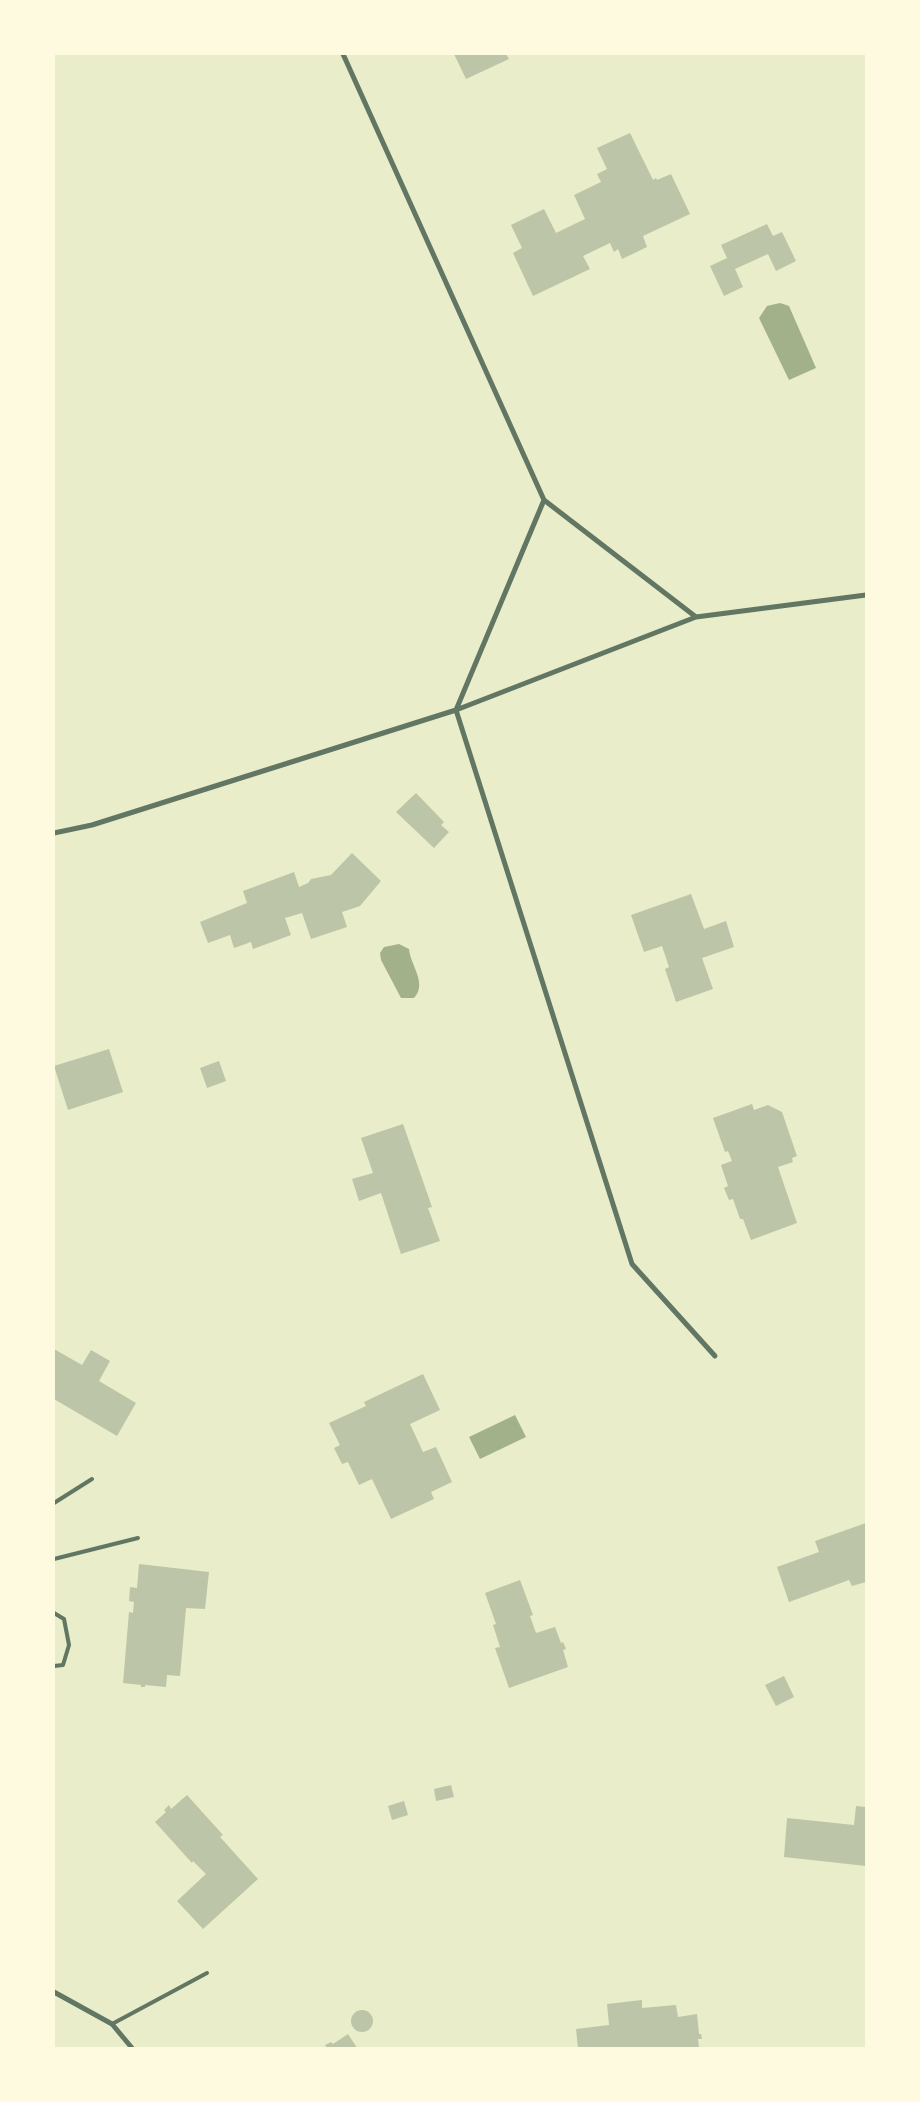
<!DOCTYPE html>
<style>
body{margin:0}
#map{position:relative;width:920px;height:2102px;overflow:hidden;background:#e9edc9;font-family:"Source Sans 3",sans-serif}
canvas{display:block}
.frame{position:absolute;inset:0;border:55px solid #fefae0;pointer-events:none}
</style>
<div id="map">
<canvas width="920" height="2102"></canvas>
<div class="frame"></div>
</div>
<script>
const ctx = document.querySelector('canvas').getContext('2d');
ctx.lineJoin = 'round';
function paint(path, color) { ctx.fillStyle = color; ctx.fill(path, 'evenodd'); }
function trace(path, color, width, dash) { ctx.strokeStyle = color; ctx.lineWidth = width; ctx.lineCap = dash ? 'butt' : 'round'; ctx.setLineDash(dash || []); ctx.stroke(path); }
paint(new Path2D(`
 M780 303 789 306 816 368 789 380 759 318 767 306Z
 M399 944 409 949C410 964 428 984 414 998H401L381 960 380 953 384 947Z
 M515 1415 526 1437 480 1459 469 1437Z`), '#a3b18a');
paint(new Path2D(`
 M454 54H506L509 59 466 79Z
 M630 133 653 180 656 178 657 180 671 174 690 214 643 236 647 247 622 259 618 249 614 252 610 243 583 256 590 269 533 296 513 253 522 248 511 225 544 209 556 233 585 219 574 195 601 182 597 174 607 169 597 148Z
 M767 224 773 236 782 232 796 261 776 271 768 254 735 269 743 287 724 296 710 266 727 258 721 245Z
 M416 793 444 822 441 825 449 832 434 848 396 812Z
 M352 853 381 881 360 906 342 912 347 927 311 939 302 913 285 918 291 935 253 949 251 942 234 948 230 935 208 943 200 922 247 903 243 891 294 872 299 887 308 883 311 879 331 875Z
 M691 894 704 929 726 921 734 947 702 958 713 989 676 1002 665 969 669 967 662 946 644 952 631 915Z
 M109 1049 123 1092 68 1110 54 1066Z
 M219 1061 226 1081 207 1088 200 1068Z
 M752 1104 754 1110 768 1105 782 1112 797 1156 792 1158 793 1162 778 1167 797 1223 751 1240 743 1219H740L733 1199 729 1200 724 1188 728 1186 721 1165 732 1161 728 1151 725 1152 713 1118Z
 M403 1124 432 1207 428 1208 440 1241 401 1254 381 1193 359 1201 352 1179 373 1173 361 1138Z
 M54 1349 82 1365 91 1350 110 1361 99 1381 136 1403 117 1436 54 1399Z
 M423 1374 440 1410 410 1424 423 1452 436 1447 452 1482 431 1492 434 1499 391 1519 372 1479 359 1485 348 1462 342 1464 334 1448 340 1445 329 1423 366 1406 364 1402Z
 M866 1523V1582L852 1586 849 1580 789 1602 777 1567 819 1552 815 1541Z
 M139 1564 209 1572 205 1609 186 1608 180 1676 167 1675 166 1687 145 1685V1687H141V1685L123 1683 129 1612 133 1613 134 1602 129 1601 130 1587 137 1588Z
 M520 1580 533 1615 530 1616 536 1633 555 1627 561 1643 563 1642 566 1649 563 1650 568 1667 509 1688 495 1648 500 1647 493 1625 496 1624 485 1593Z
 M784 1676 794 1697 776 1706 765 1685Z
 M451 1785 454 1797 436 1801 434 1789Z
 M187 1795 223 1835 220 1837 258 1879 203 1929 177 1901 206 1874 193 1861 192 1863 155 1822 166 1812 164 1810 169 1805 171 1809Z
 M404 1801 408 1815 392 1820 388 1806Z
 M856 1806 866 1807V1866L784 1857 787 1818 854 1825Z
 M642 2000V2008L676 2005 678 2017 697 2014 699 2034H701L702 2039H698L699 2048H578L576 2029 609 2025 607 2004Z
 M351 2021a11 11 0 1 1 22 0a11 11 0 1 1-22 0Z
 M348 2034 357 2048H327L325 2045 331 2042 333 2044Z`), '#bcc5a7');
trace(new Path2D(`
 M54 1503 92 1479
 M54 1559 138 1538
 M54 1613 64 1619 69 1645 63 1665 54 1666
 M112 2024 207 1973`), '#617663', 4);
trace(new Path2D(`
 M343 54 544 500 696 617
 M544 500 456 710 632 1264 715 1356
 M54 833 92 825 456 710 696 617 866 595
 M54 1992 112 2024 132 2048`), '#617663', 5);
</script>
